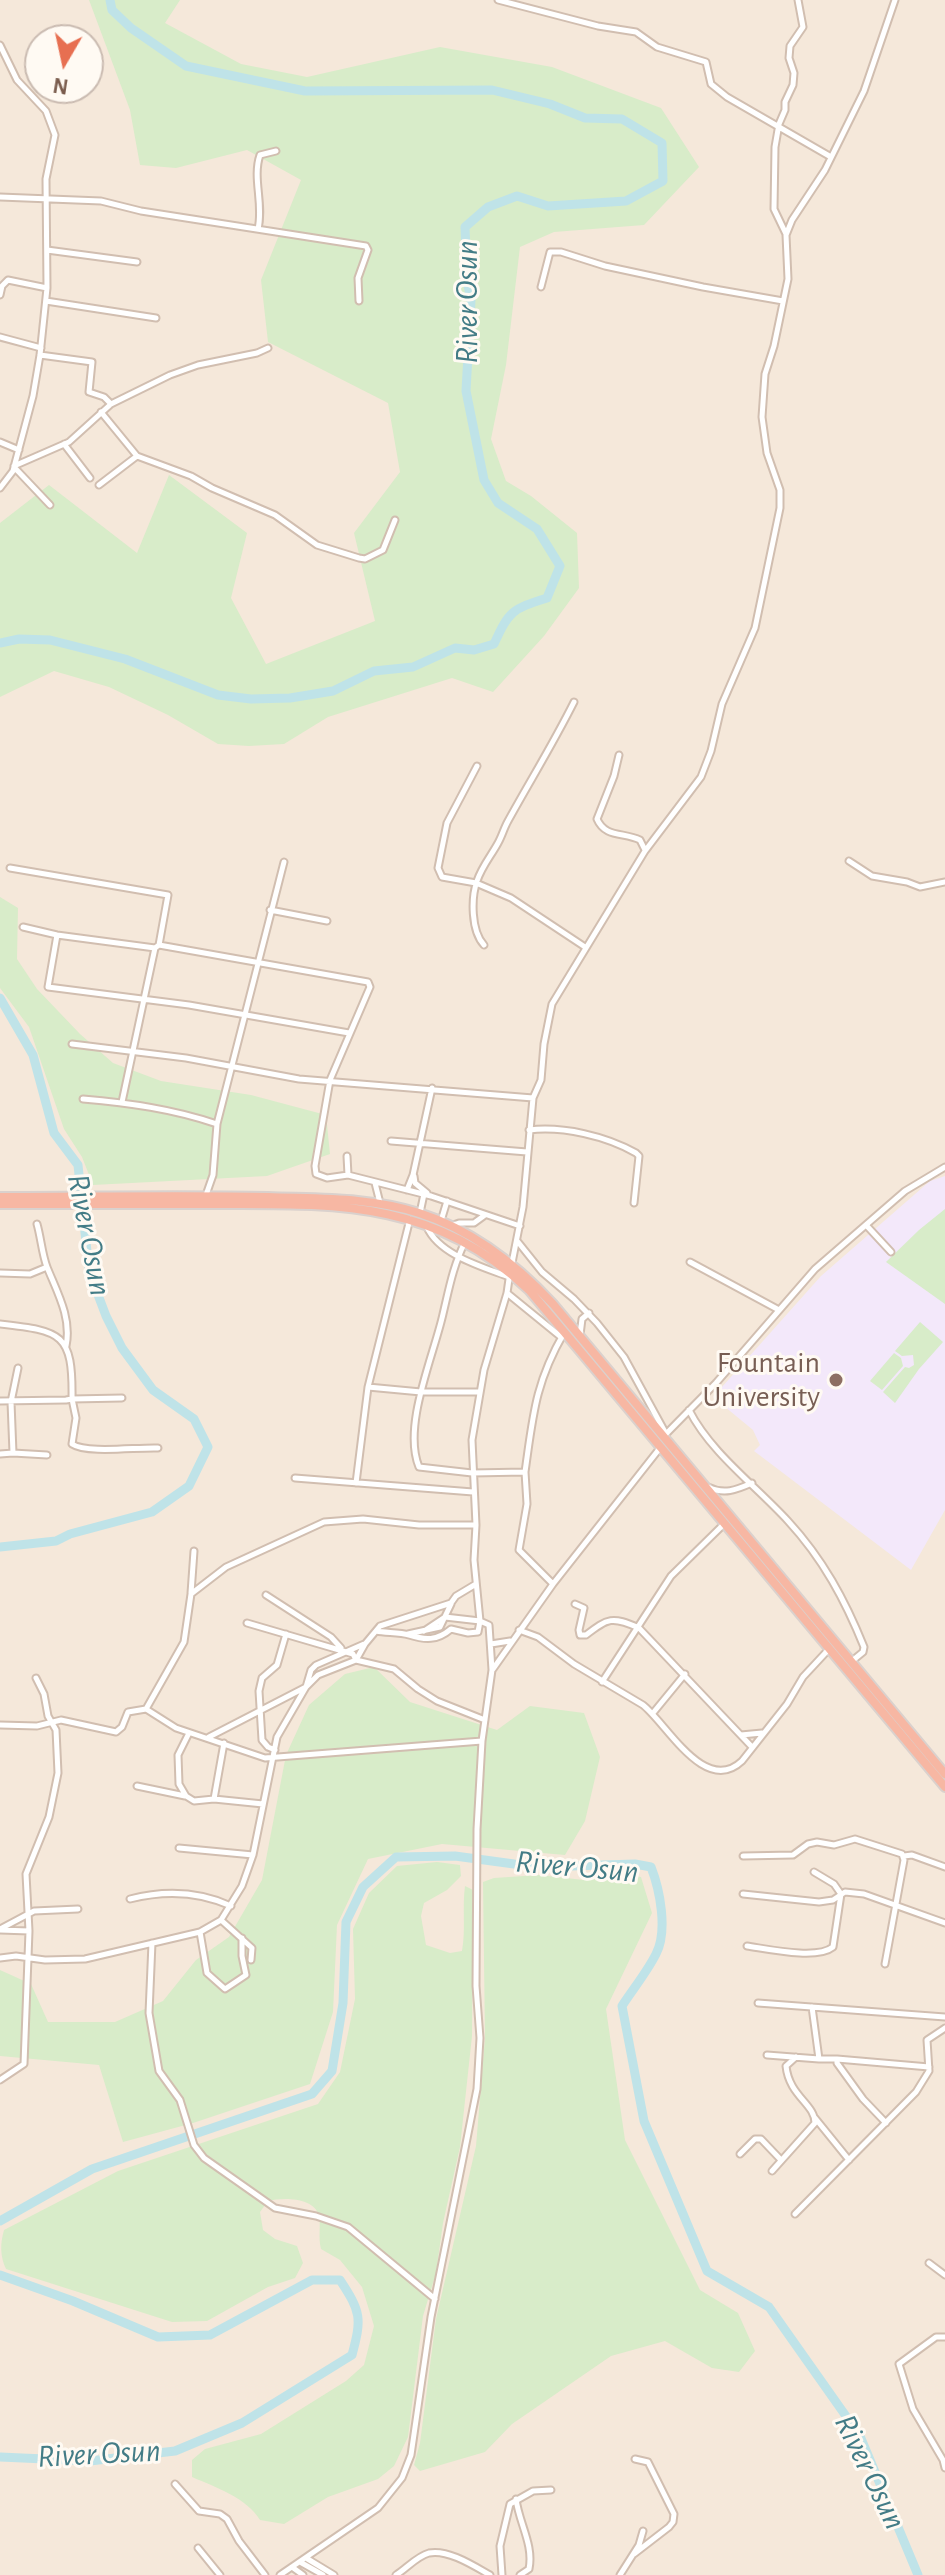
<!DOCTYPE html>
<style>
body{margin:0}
#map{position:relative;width:945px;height:2575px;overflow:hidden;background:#fdf6ec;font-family:"Alegreya Sans",sans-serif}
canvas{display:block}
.north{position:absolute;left:24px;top:24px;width:80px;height:80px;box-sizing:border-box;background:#fffaf3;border:2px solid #cabbb1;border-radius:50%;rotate:189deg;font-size:22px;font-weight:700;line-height:32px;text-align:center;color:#7a5c4d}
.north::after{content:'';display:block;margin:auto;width:28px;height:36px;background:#e76f51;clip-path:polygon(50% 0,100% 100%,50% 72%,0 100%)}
</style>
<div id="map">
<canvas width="945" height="2575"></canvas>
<div class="north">N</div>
</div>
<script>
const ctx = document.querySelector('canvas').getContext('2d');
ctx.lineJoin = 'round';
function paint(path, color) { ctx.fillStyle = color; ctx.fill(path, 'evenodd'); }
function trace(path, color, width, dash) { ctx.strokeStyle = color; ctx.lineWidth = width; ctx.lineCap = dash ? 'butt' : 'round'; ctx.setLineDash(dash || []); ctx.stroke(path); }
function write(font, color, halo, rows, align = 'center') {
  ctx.font = font + ' "Alegreya Sans",sans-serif'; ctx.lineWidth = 6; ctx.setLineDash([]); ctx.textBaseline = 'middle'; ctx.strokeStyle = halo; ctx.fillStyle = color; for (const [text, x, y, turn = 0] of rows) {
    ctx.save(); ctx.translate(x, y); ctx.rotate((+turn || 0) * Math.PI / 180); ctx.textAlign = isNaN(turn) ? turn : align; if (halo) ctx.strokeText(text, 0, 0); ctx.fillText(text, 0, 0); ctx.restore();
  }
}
paint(new Path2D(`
 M0 0H945V2575H0ZM40 40H88V88H40Z`), '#f5e8da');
paint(new Path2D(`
 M945 1176V1510L911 1570 754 1451 760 1445 753 1430 713 1397 821 1276 930 1181Z`), '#f3e8fa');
paint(new Path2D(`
 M89 0H180L165 23 241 64 307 77 440 47 552 67 661 108 699 167 644 225 554 232 520 247 506 365 491 439 506 481 531 496 577 533 579 588 544 636 493 692 452 678 328 717 284 744 249 746 218 744 168 715 109 687 54 671 0 697V523L49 485 137 553 169 475 247 533 231 598 266 664 375 621 354 533 400 472 388 403 268 342 261 280 301 180 247 150 176 168 140 165 130 110Z
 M0 897 18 908 17 959 37 989 80 1034 113 1063 161 1081 251 1095 326 1115 330 1154 267 1176 93 1185 82 1157 64 1129 29 1027 0 988Z
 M945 1209V1304L886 1262 919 1230Z
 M920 1322 943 1342 919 1369 895 1403 883 1392 905 1367 909 1368 914 1365 913 1355 902 1356 895 1351Z
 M894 1353 901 1358 903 1366 882 1390 870 1381Z
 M374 1667 410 1702 497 1730 530 1706 584 1713 600 1757 585 1821 565 1855 442 1844 368 1859 337 1925 333 2012 310 2084 193 2123 123 2142 99 2065 0 2056V1970L31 1984 48 2022H115L163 2001 196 1960 229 1937 262 1880 286 1755 309 1705 345 1674Z
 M437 1862 460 1865 461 1876 447 1890 424 1903 421 1916 426 1945 450 1953 462 1951C466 1929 462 1908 465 1886L473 1890 472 2036 460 2147 443 2223 436 2273 423 2316 408 2437 394 2466 378 2479 328 2497 284 2524 260 2520C247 2498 215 2487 192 2477V2460L205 2449 261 2434 346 2381 364 2365 374 2326 362 2287 340 2260 321 2249C318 2237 321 2227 319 2216 315 2197 282 2197 268 2201L260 2212 263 2230 275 2239 297 2246 303 2263 295 2278 268 2287 207 2321 172 2322 6 2269C0 2256 0 2244 4 2230L118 2171 318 2104 340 2072 355 1999 353 1929 369 1893 397 1866Z
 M609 1871 641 1877 652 1913 606 2009 625 2140 700 2290 738 2313 755 2351 739 2372 712 2368 665 2341 611 2356 512 2424 485 2452 420 2471 414 2465 420 2443 436 2319 476 2146 485 2038 483 1882 494 1878 539 1875 584 1880Z`), '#d8ecc9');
trace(new Path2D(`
 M0 643 19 639 50 640 125 659 218 695 251 699 290 698 333 691 374 671 413 667 455 648 474 650 494 644C509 611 512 609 547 598L560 566 537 529 498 503 484 480 466 391 471 300 467 280 465 227 488 207 517 196 548 206 626 201 663 181 662 143 622 119 585 118 550 104 492 90 305 91 186 66 131 28 112 10 110 0
 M0 998 33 1055 54 1133 78 1165 89 1271 106 1316 122 1348 153 1390 194 1419 208 1447 189 1486 152 1512 70 1534 56 1541 0 1547
 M0 2221 92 2169 312 2094 332 2071 343 2003 346 1922 363 1887 396 1857 455 1856 514 1864 571 1866 635 1864 651 1867C660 1890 668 1931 656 1954 647 1972 633 1989 622 2006L644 2121 707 2271 769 2307 860 2436 918 2575
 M0 2275 73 2301 158 2337 210 2335 312 2280H340C361 2312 362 2318 352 2355L242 2423 175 2451 90 2461 0 2457`), '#bfe3e8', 9);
const minor = new Path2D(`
 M498 0 598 26 636 32 657 47 706 62 711 84 727 97 831 157
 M0 45 17 80 46 111 55 135 46 179 47 288 40 355 33 396 13 471 0 488
 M0 197 101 201 141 211 366 246 368 250 358 278 359 301
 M258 229C264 204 252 178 260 155L276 151
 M786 234 774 209 775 147 779 124 785 110V102L793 85 794 73 789 58 790 46 803 27 798 0
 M47 250 137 262
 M541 287 550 252H561L605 266 703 287 783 301
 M0 295 2 286 8 280 47 288
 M46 301 156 318
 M0 337 41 348
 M40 355 92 362 89 392 104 397 111 404
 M0 442 19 450
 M64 444 90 478
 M137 456 191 476 212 488 275 515 317 545 359 558 365 559 383 550 395 520
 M14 466 69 442 111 404 170 375 198 365 257 353 268 348
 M14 467 50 505
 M99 485 137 456 101 412
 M619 755 614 776 597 819C605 838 624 832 640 840L645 850
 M477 766 447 823 438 868 442 877 476 883 511 898 585 947
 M849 861 872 876 907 882 920 887 945 882
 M10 868 168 895 159 945
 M270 910 327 921
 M23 927 57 935 155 948 159 945 368 982 370 987 330 1080 315 1166 316 1174 327 1178 348 1175
 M57 935 48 987 189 1005 349 1033
 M484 945C471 931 471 898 477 881 482 866 491 856 498 843 502 836 504 828 508 821 530 781 553 744 574 702
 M72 1044 186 1058 299 1079 533 1098
 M83 1099C129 1103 173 1109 217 1124
 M122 1102 155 948
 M529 1130C563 1126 606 1136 636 1153L639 1156 634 1203
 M391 1141 527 1152
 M347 1156 348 1175 431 1196 520 1226
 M414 1176 415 1183 427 1193
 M375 1183 380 1203
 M407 1190 413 1175 432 1088
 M206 1195 213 1175 217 1124 284 862
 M420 1213 424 1194
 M410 1219 368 1387 421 1392H479
 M441 1221 447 1201
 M37 1224C41 1238 42 1254 47 1267 57 1292 72 1318 66 1346
 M866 1225 891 1252
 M451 1226 459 1223H474L485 1215
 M427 1227C439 1255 483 1267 509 1277
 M465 1242C453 1266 449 1289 443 1314 434 1355 402 1426 419 1467L472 1473 525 1472C533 1416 535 1383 564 1333
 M518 1242 542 1272 574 1299 597 1323 624 1357 665 1432
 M690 1262 779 1310
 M512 1263 523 1207 533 1098 541 1080 544 1044 552 1004 645 851 701 777 711 751 722 704 755 628 780 508V490L767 453 762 417 765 374 774 346 788 279 786 235 792 220 825 170 864 91 895 0
 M0 1273 30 1274 47 1267
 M507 1293 561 1337
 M0 1324C62 1331 73 1333 72 1399L66 1400 0 1401
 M580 1335 582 1319 589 1313
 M122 1398 72 1399 76 1418 72 1444C87 1454 137 1447 158 1448
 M689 1410C711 1453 755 1485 788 1521 823 1559 845 1600 864 1647L863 1652 852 1661
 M663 1437 716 1383 815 1269 905 1191 945 1167
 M13 1453 47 1455
 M0 1454 13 1453 11 1402 18 1368
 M525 1472 527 1504 519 1550 553 1584
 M295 1478 473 1492
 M356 1483 368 1387
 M708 1487C724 1495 736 1490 752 1483
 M476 1525H419L363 1519 324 1522 226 1567 191 1594 184 1642 146 1709 176 1728 265 1758 482 1741
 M191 1593 194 1551
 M266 1595 331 1637 341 1648
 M575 1604 584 1608 579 1630 580 1635H586C608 1618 612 1616 639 1628L752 1747
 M247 1623 353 1654 356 1660 394 1669 418 1689 437 1701 485 1720
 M519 1630 538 1637 574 1664 643 1705C667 1724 705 1796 742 1761L787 1704 803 1677 829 1649
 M376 1631C386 1633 399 1632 409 1635 425 1640 437 1641 451 1629L468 1633 478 1632 480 1621 445 1617 424 1631
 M408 1634 440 1627 451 1604
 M491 1644 510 1641
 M493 1669 553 1584 660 1448
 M602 1682 671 1576 724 1524
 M653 1713 685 1674
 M0 1725 37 1726 61 1720 116 1732 122 1727 128 1712 146 1709
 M189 1733 178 1755 179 1784 186 1796 194 1801 214 1799 224 1743
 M741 1735 762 1733
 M209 1737 306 1687 311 1670 316 1665 364 1644
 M275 1750 268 1747 262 1740 259 1691 262 1678 277 1665 286 1634
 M137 1786 185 1796
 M214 1799 263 1804
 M179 1848 253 1855
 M743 1856 793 1855 808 1844 817 1842 834 1845 855 1839 902 1854 904 1860 885 1964
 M904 1856 912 1855 945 1867
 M743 1894 819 1902 833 1900 845 1892 864 1894 945 1923
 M130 1899C165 1890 198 1891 231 1906
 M221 1920 252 1948 251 1960
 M0 1929 34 1911 78 1909
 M0 1930 29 1931 24 2064 0 2080
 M29 1931 26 1874 49 1817 58 1773 56 1730 48 1716 44 1694 36 1678
 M200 1932 207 1973 225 1989 246 1975 242 1956V1938
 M152 1943 149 2013 159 2071 180 2100 194 2145 204 2158 275 2208 316 2216 348 2227 435 2299
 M747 1946C768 1949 817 1960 833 1947L841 1894 834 1884 814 1872
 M0 1958 16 1956 45 1960 85 1959 200 1932 221 1920 242 1886 253 1855 277 1737 306 1687 318 1675 356 1660 365 1644 380 1626 451 1603 456 1596 476 1584
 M758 2003 945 2017
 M812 2007 819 2059H837
 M767 2055 819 2059
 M815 2118 849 2160
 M886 2123 863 2099 837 2063V2059L929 2067
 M740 2154 755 2139H761L781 2160
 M772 2171 815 2123C815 2104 789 2096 786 2066L796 2057
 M795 2214 916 2092 929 2071 927 2040 945 2028
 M929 2263 945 2275
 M945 2337H936L899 2364 913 2409 943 2460 945 2468
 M175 2484 199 2511 220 2514 227 2519 239 2541 265 2575
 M516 2499C519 2523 534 2545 529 2569L520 2575
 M198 2548 220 2575
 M634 2554 669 2527 673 2522 674 2514 648 2462 635 2459
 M306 2558 334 2575
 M300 2562 323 2575
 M292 2567 303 2575
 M280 2575 378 2508 402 2478 411 2455 431 2317 477 2089 480 2038 476 1986 477 1829 482 1741 492 1670 489 1625 480 1621 474 1560 476 1525 472 1440 484 1370 507 1293 510 1272
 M396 2575C406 2569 417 2556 429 2553 448 2549 474 2566 490 2575
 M502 2575 500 2546 510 2504 533 2491 551 2490
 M620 2575 639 2545 643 2531`);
const highway = new Path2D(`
 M0 1197C89 1197 179 1195 268 1197 320 1199 369 1197 419 1213 472 1230 516 1264 553 1304L945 1774
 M0 1204C69 1204 139 1204 208 1204 332 1204 432 1198 529 1290L945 1787`);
trace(minor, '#d1beb0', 9);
trace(highway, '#dad1cd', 12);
trace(minor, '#fff', 5);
trace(highway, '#f7b7a3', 8);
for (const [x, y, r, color] of [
 [836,1380,8,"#8d6e63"]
]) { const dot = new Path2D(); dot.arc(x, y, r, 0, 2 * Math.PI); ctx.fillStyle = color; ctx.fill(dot); trace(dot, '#fffaf3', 3); }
write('30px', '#785e54', '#fffaf3', [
 ["Fountain",820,1363],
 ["University",820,1397]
], 'right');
write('italic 32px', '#437c86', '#fffaf3', [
 ["River Osun",467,302,-90],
 ["River Osun",89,1235,79],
 ["River Osun",577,1867,5],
 ["River Osun",99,2454,-3],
 ["River Osun",870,2472,64]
]);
</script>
